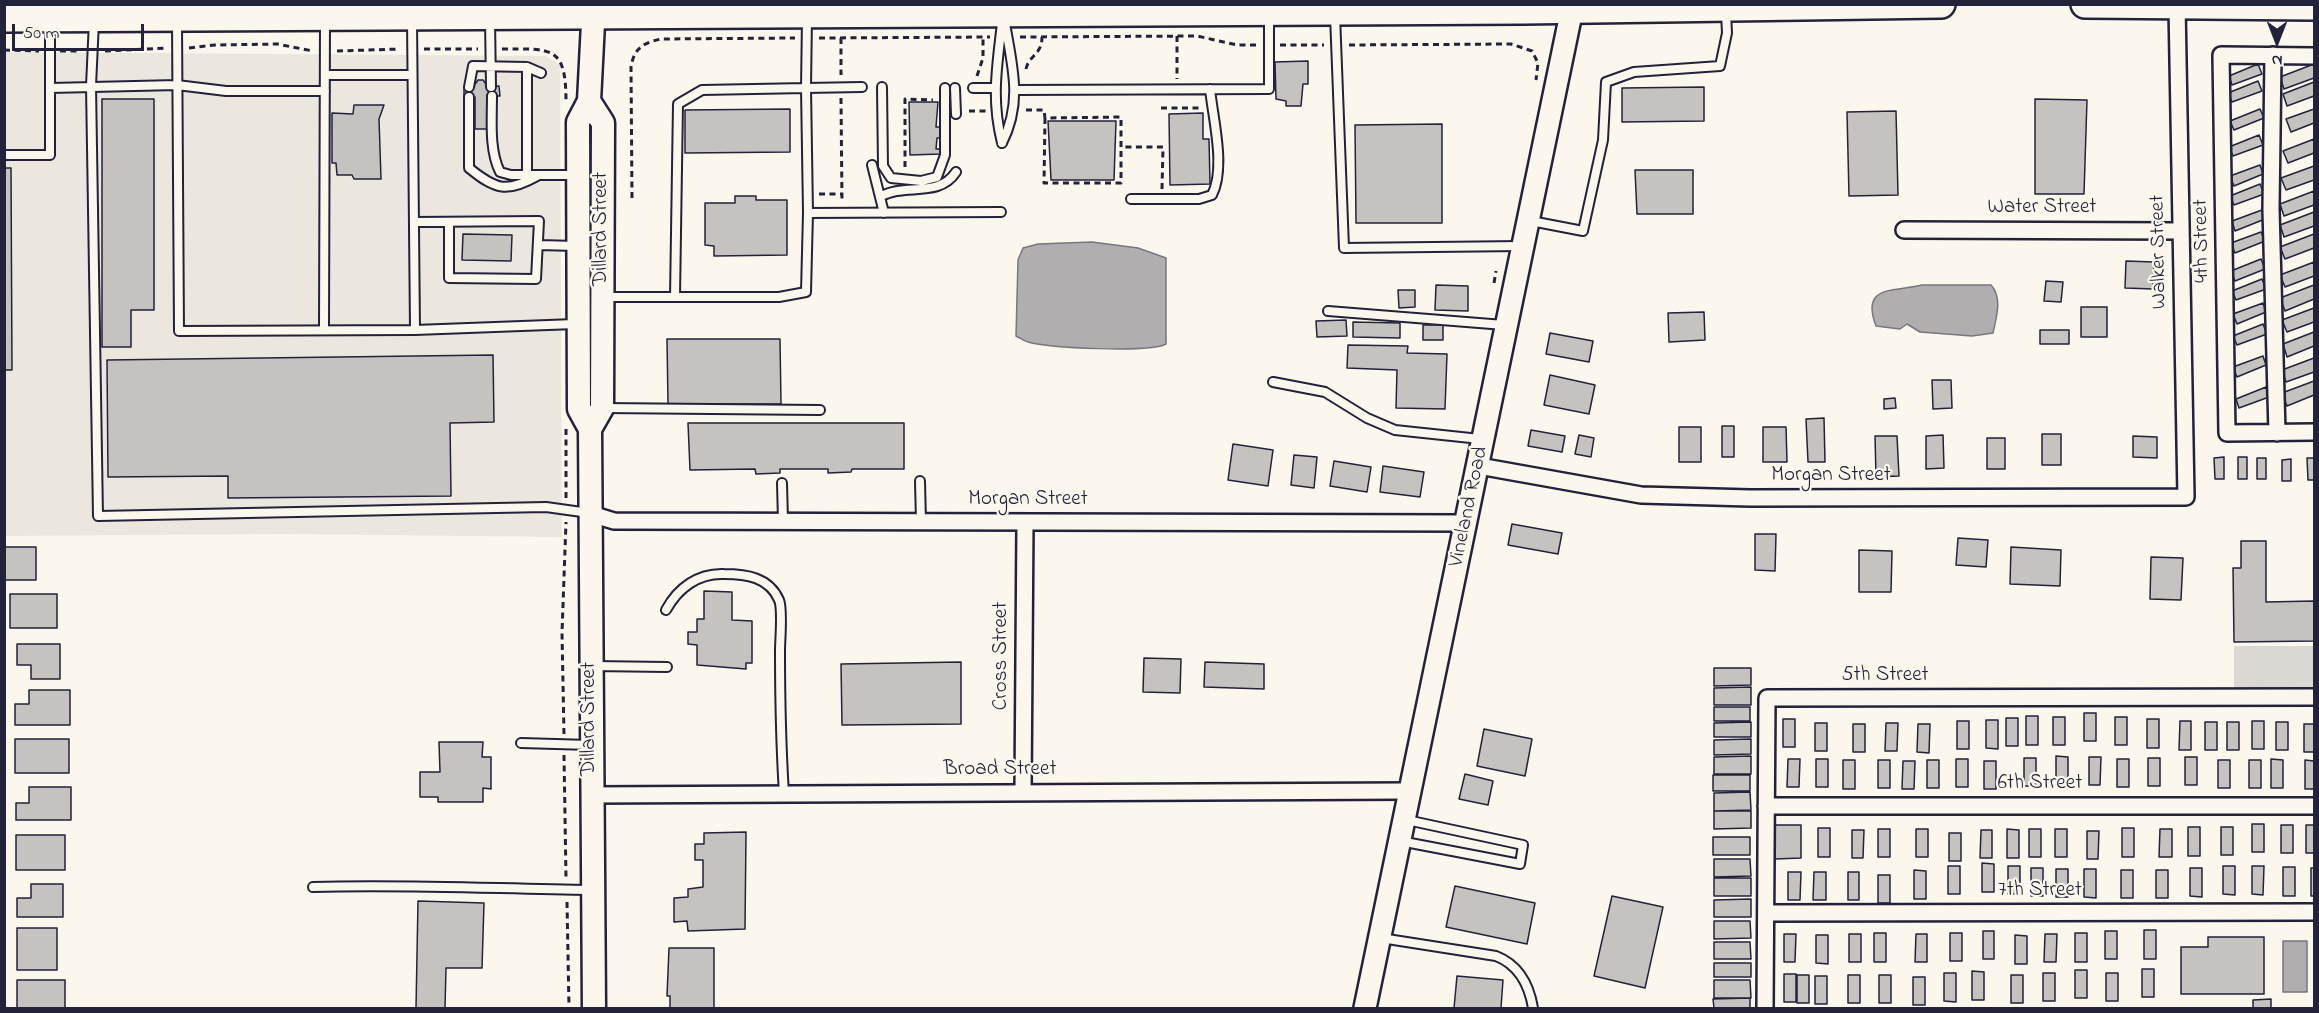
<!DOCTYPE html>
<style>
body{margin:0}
#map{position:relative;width:2319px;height:1013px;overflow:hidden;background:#fbf7ec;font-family:"Indie Flower",sans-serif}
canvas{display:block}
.frame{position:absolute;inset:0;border:6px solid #22223b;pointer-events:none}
.north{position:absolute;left:2247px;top:12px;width:60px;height:60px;-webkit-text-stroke:4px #fbf7ec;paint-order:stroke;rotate:180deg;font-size:16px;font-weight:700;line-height:24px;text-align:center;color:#22223b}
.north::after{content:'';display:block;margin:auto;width:21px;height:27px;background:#22223b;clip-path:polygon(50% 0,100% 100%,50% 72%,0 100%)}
.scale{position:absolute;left:12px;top:24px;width:132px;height:27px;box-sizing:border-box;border:3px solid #22223b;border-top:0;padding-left:8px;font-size:18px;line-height:21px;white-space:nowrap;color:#22223b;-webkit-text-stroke:4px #fbf7ec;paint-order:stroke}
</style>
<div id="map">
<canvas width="2319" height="1013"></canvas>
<div class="frame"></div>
<div class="north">N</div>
<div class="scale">50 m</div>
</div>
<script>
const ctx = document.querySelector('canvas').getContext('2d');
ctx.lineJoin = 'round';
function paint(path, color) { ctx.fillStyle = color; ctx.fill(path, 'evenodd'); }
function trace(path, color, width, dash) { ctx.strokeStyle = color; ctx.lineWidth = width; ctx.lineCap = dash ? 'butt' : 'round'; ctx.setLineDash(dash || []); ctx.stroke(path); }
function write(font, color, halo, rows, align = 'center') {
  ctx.font = font + ' "Indie Flower",sans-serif'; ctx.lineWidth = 4.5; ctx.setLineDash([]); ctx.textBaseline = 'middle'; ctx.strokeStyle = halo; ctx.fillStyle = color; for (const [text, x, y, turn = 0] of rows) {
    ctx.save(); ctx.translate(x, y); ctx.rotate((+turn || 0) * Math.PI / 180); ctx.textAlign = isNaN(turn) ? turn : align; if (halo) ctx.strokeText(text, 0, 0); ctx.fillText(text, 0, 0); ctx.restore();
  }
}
paint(new Path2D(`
 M4 52 546 56 560 65 562 537 284 534 5 536Z`), '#ebe7df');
paint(new Path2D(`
 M2234 646H2314V690L2234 689Z`), '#dbd8d3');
const water = new Path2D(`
 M1092 242 1138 248 1166 258V344C1149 353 1049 348 1028 342 1024 341 1020 338 1016 336L1018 260 1023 248 1038 244Z
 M1922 285H1991C2003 298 1996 318 1993 333L1972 336 1920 332 1907 324 1900 329 1876 326C1860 284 1895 292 1922 285Z
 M2283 941H2307V992H2283Z`);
paint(water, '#b1aeb0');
trace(water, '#787681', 1.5);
const building = new Path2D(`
 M1308 61V84H1303L1301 106H1286V101L1276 99 1275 62Z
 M2258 64 2262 74 2232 85 2229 76Z
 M2314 64V78L2284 89 2280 77Z
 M478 80H483L488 87 499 86 500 96H487V129H475V97H464V87H473Z
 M2258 81 2262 91 2232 102 2228 93Z
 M2314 82V96L2287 106 2283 94Z
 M1704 87V121L1622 122V88Z
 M102 99H154V310H131V347H102Z
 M2035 99 2087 100 2084 194H2035Z
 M909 102H938L936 127H940V138H937L936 149H940V154L910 155Z
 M354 105H384L379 119 381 179H354L352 175H337L336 163H332V113L353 114Z
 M790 109V152L685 153V110Z
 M2260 109 2264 118 2234 130 2230 121Z
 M2314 109V123L2291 132 2286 119Z
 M1896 111 1898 195 1849 196 1847 112Z
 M1203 113V139H1209L1210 184 1170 185 1169 114Z
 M1048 121H1116L1114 180H1051Z
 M1442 124V223H1356L1355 125Z
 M2259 135 2263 145 2233 156 2229 147Z
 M2314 139V153L2288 163 2283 151Z
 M2260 165 2263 174 2234 186 2230 176Z
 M2314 166V180L2286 190 2281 178Z
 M4 168H11L12 370H4Z
 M1635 170H1693V214H1637Z
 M2260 184 2264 194 2234 205 2230 196Z
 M2314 191V205L2284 216 2280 204Z
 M735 196H756V200H787V255L714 256V246L705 245V203H735Z
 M2262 210 2265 219 2235 231 2232 221Z
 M2314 212V226L2284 237 2280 225Z
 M2261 232 2265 241 2235 253 2231 243Z
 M463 234 512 235 511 261 462 260Z
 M2314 234V248L2285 259 2280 247Z
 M2261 259 2265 269 2235 281 2231 271Z
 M2126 261 2154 262 2153 289 2125 288Z
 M2314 262V276L2285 287 2280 275Z
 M2262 279 2266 289 2236 300 2232 291Z
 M2046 281 2063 282 2061 302 2044 301Z
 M1436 285 1468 286V311L1435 310Z
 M2314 285V299L2285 311 2280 298Z
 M1398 290H1415V307L1399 308Z
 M2263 303 2266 312 2237 324 2233 314Z
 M2081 307H2107V337H2081Z
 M2314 308V322L2287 332 2282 320Z
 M1704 312 1705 340 1669 342 1668 313Z
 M1346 320 1347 336 1317 337 1316 321Z
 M1353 322 1400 323V338L1353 337Z
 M2263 324 2267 334 2237 345 2233 336Z
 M1423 325H1443V340H1423Z
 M2040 330H2069V344H2040Z
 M2314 332V346L2287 357 2283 344Z
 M1550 333 1593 341 1589 362 1546 354Z
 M667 339H780L781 404H668Z
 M1348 345 1408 346 1407 353 1447 354 1445 409 1396 408 1397 370 1347 368Z
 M493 355 494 422 450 423 451 496 228 498V476L108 477 107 360Z
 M2263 356 2266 365 2237 377 2233 367Z
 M2314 358V372L2286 382 2282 370Z
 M1550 375 1595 385 1589 414 1544 405Z
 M1932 380H1951L1952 408 1933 409Z
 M2314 381V395L2287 406 2282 393Z
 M2266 387 2269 397 2239 408 2236 399Z
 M1895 398 1896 408 1884 409V399Z
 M1824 418 1825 462H1808L1806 419Z
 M688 423H904V469H852L851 472 828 473V469H780V473L756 474 755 469 690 470Z
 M1722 426H1734V457H1722Z
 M1679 427H1701V462H1679Z
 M1763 427H1786L1787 462H1763Z
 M1531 430 1565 436 1562 452 1528 446Z
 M2042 434H2061V465H2042Z
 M1579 435 1594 438 1591 457 1575 454Z
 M1943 435 1944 468 1926 469V436Z
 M1875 436H1897L1899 476 1876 477Z
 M2133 436 2157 437V458L2133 457Z
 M1987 438H2005V469H1987Z
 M1233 444 1273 450 1268 486 1228 480Z
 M1294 455 1317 457 1314 488 1291 485Z
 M2224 457V479H2215L2214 458Z
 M2238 457H2247V479H2238Z
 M2257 458H2266V479H2257Z
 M2307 458H2314V480H2308Z
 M2291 459V481H2282V460Z
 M1334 461 1371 467 1367 492 1330 486Z
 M1383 466 1424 472 1420 497 1380 492Z
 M1512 524 1562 533 1558 554 1508 545Z
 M1755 534H1776L1775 571 1755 570Z
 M1958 538 1988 540 1986 567 1956 565Z
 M2241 541H2266V602L2314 601V641L2234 642 2233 568H2241Z
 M4 547H36V580H4Z
 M2011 547 2061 550 2060 586 2010 584Z
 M1859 550 1892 551 1891 592H1859Z
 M2151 557 2183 558 2181 600 2150 599Z
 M704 591 732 592V620L752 621V663H746V669L697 665V645L688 644V632H697V619H704Z
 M10 594H57V628H10Z
 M17 644H60V679H31V665H17Z
 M1144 658 1181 659 1180 693 1143 692Z
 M961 662V724L842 725 841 664Z
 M1205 662 1264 664V689L1204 687Z
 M1714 668H1751V685L1714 686Z
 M1751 687V705H1714V688Z
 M29 690H70V725H15V704H29Z
 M1714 707H1750V721H1714Z
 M2084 713H2096V741H2084Z
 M2026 716H2038V745H2026Z
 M2053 717H2065V745H2053Z
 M2115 717H2127V745H2115Z
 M2006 718H2018V746H2006Z
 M1783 719H1795V747H1783Z
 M2147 719H2159V748H2147Z
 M1986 720H1998V749L1986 748Z
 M1957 721H1969V749H1957Z
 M2180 721H2191V750H2179Z
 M2252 721H2264V749H2252Z
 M1751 722V737H1714V723Z
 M2205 722H2217V750H2205Z
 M2227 722H2239V750H2227Z
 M2276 722H2288V750H2276Z
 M1815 723H1827V751H1815Z
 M1886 723H1898L1897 751H1885Z
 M1853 724H1865V752H1853Z
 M1918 724H1930L1929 753 1917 752Z
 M2304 724H2314V752H2304Z
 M1484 729 1532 739 1525 776 1477 766Z
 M15 739H69V773H15Z
 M1751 739V754L1714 755V740Z
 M439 742H483L482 757H491V789L483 788V802H438V797H420V772H440Z
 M1751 756V774H1714V757Z
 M2056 756 2068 757V785H2056Z
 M2089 757H2101L2100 785H2089Z
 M2185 757H2197V785H2185Z
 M2024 758H2036V786H2024Z
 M2148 758H2160V786H2148Z
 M1788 759H1800L1799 787H1787Z
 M1816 759H1828V787H1816Z
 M1956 759H1968V787H1956Z
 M2117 759H2129V787H2117Z
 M2271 759 2283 760V788H2271Z
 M1843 760H1855V789H1843Z
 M1878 760H1890V788H1878Z
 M1927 760H1939V788H1927Z
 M2218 760H2230V788H2218Z
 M2249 760H2261V788H2249Z
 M2305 760 2314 761V789H2305Z
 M1903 761H1915L1914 789H1902Z
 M1984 761H1996V789H1984Z
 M1465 774 1493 781 1488 805 1459 799Z
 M1713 775H1750V791H1713Z
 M29 787H71V820H16V803H29Z
 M1750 792 1751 810 1714 811V793Z
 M1714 811H1751V828L1714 829Z
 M2252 824H2264V852H2252Z
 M1775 825H1801V858L1775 859Z
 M2281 825H2293V853H2281Z
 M2306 825H2314V853H2306Z
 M2188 827H2200V856H2188Z
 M2221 827H2233V855H2221Z
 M1818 828H1830V857H1818Z
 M2122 828H2134V857H2122Z
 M1878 829H1890V857H1878Z
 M1916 829H1928V857H1916Z
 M2007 829 2019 830V858H2007Z
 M2029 829H2041V857H2029Z
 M2055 829H2067V857H2055Z
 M2160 829H2172V857H2159Z
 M1852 830H1864L1863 858H1852Z
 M1981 830H1992V858H1980Z
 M2087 831H2099L2098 859H2087Z
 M746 832 745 929 688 931 687 921 674 922V898L688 897V889L703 887V860H695V844H704V833Z
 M1949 833H1961V861H1949Z
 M16 835H65V870H16Z
 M1713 837H1750V855H1713Z
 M1714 859H1750L1751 876 1714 877Z
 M1982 863 1994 864V892H1982Z
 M1948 866H1960V894H1948Z
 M2008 866H2020V894H2008Z
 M2223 866H2235V895L2223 894Z
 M2252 866H2264L2263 895 2252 894Z
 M2283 867H2295V896H2283Z
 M2031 868H2043V896H2031Z
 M2190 868H2202V897L2190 896Z
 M2311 868H2314V896H2311Z
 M2056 869H2068V897H2056Z
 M2084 869H2096V898L2084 897Z
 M1914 870 1926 871V899H1914Z
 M2121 870H2133V898H2121Z
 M2156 870H2168V898H2156Z
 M1788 872H1801L1800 900H1788Z
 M1814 872H1826V900H1813Z
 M1848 872H1859V900H1848Z
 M1878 875H1890V903H1878Z
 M1714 878H1751V896H1714Z
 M31 884H63V917H17V898H31Z
 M1455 886 1535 903 1527 944 1446 927Z
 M1612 896 1663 907 1645 988 1594 976Z
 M1751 899V917H1714V900Z
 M418 901 484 903 482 968H446L445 1008H416Z
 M1714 921H1750L1751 938 1714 939Z
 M17 928H57V970H17Z
 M2144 930H2156V959H2144Z
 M1983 931H1994V959H1983Z
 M2105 931H2117V959H2105Z
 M1874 933H1886V962H1874Z
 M1950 933H1962V961H1950Z
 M2075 933H2087V962H2075Z
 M1784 934H1796L1795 962H1784Z
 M1849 934H1861V962H1849Z
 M1916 934H1927V962H1915Z
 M2045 934H2057L2056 962H2044Z
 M1816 935H1828V964L1816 963Z
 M2015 935 2027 936V964H2015Z
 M2208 937H2264V994H2181V947H2208Z
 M1714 942H1750L1751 959H1714Z
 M669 948H714V1008H670V996H667Z
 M1714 963H1751V977H1714Z
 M2142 969H2154V997H2142Z
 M2075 970H2087V998H2075Z
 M1972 971 1984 972V1000H1972Z
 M1944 973H1956V1002L1944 1001Z
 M2043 973H2055V1001H2043Z
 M2106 973H2118V1001H2106Z
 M1784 974H1796V1002H1784Z
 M1797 975H1809V1003H1797Z
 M1848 975H1860V1003H1848Z
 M1879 975H1891V1003H1879Z
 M2011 975H2023V1003H2011Z
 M1457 976 1503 980 1501 1008H1454Z
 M1815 976H1827V1004H1815Z
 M1913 977H1925V1005H1913Z
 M17 980H65V1008H17Z
 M1714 980H1750L1751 998H1714Z
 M1750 998V1008H1714L1713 999Z
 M2271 999V1008H2253V1000Z`);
paint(building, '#c6c2c0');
trace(building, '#22223b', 1.5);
const lane = new Path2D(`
 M1335 15 1344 248 1522 246
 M807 18 806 88 862 87
 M490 19 491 87
 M412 20 415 330
 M94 21 91 86 98 516 546 507 589 513
 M50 23V88L177 85 226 91H325
 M177 23 179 331 415 330 575 324
 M1002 23C997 67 991 99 1002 143
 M527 67 541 73
 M325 75H412
 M469 87 473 66 527 67V175
 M882 87 883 166 891 178 921 181 937 177 945 155V88
 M955 88 956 114
 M973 88H994
 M1016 90 1269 89V16
 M492 96C492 120 489 150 500 172L511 175H576
 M469 97V168C496 190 507 193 537 176
 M1002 143C1024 100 1011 62 1004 17
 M4 155H50V88
 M872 165 884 213
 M880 197C904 182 938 199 956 172
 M1131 199H1199L1212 195C1226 168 1213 119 1210 89
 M1531 221 1583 231 1603 140 1606 82 1634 72 1720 66 1727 33 1726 13
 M414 222 539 221 536 279 449 278V222
 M539 245 576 246
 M604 297H779L806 292 808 213 1001 212
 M675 297 678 104 702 90 806 88 808 213
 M1328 311 1504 325
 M324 330 325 20
 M1273 382 1325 392 1367 418 1395 430 1480 439
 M603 408 820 410
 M920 481 921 522
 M782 483 783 521
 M666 610C678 588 698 573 724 574 746 574 769 577 779 600 783 609 780 639 780 651 780 698 781 746 784 794
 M593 666 667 667
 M521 743 590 745
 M1400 841 1520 864 1523 845 1407 820
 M313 887C406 884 499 889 591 890
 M1381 938 1496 956C1519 965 1529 984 1533 1008`);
const street = new Path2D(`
 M2273 55 2271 209 2277 433
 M2314 56 2221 55 2227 433 2314 432
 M1904 230 2180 231
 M1479 466 1641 495 1750 498 2186 497 2177 6
 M591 514 614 521 1466 523
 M1023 792 1025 522
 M591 795 1408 791
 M1766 806H2314
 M1766 913 2314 912
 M1765 1008 1767 698 2314 697`);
const secondary = new Path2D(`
 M1365 1008 1573 4`);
const primary = new Path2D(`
 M594 4 589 101 578 122 579 409 590 429 594 1008
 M589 101 603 123 602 408 590 429`);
const highway = new Path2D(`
 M2085 4 2314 6
 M4 18 1524 10 1941 4`);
trace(lane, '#22223b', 12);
trace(street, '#22223b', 20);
trace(secondary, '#22223b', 26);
trace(primary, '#22223b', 27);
trace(highway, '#22223b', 32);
trace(new Path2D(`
 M1177 36V79
 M1020 37 1197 36 1237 45H1258
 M819 38 990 37
 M841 38V75
 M1280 45H1324
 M1349 45 1511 44 1532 51 1538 63 1536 80
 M189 48 215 45 277 44 313 51
 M424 49H478
 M502 49C552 49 566 45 566 102
 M4 50 39 51
 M60 51H81
 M105 51 167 48
 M337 51 400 49
 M1026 69C1029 55 1042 55 1042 37
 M977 76 983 58V37
 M841 98 842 201
 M1161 108H1201
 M1026 110H1044L1045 118 1121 117V147H1163L1162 189
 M969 111H986
 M1045 118 1044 183H1121V147
 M905 167V99L933 100
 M819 194H841
 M632 198 631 67C634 48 643 43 661 39L795 38
 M1494 283 1496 271
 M566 498V429
 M564 734 562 633 566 522
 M564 755 566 878
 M567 902 569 1008`), '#22223b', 3, [6, 4.5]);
trace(lane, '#fbf7ec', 8);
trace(street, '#fbf7ec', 15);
trace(secondary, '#fbf7ec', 21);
trace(primary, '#fbf7ec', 22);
trace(highway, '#fbf7ec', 27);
write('21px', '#22223b', '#fbf7ec', [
 ["Water Street",2042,209],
 ["Dillard Street",603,229,-90],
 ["4th Street",2203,241,-91],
 ["Walker Street",2160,252,-91],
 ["Morgan Street",1831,477],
 ["Morgan Street",1028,501],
 ["Vineland Road",1470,507,-78],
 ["Cross Street",1003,656,-90],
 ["5th Street",1885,677],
 ["Dillard Street",591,719,-90],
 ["Broad Street",1000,771],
 ["6th Street",2040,785],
 ["7th Street",2040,892]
]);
</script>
